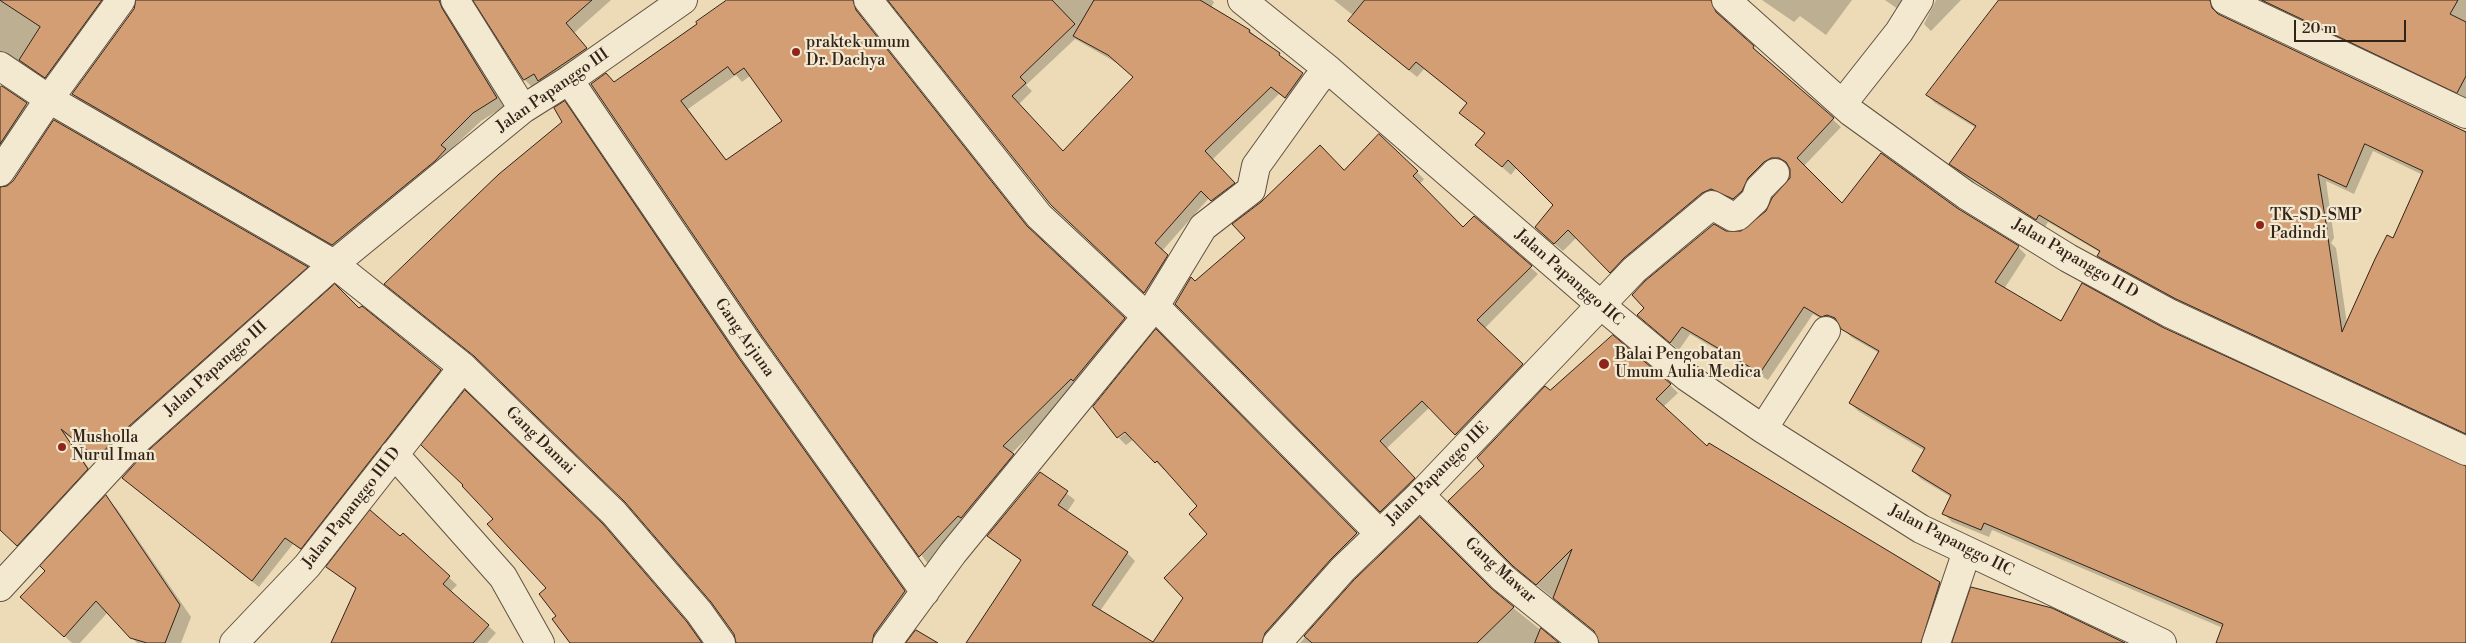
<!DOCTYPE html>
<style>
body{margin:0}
#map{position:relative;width:2466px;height:643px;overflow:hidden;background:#eddbb7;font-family:"Libre Bodoni",serif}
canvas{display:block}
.scale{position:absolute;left:2294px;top:20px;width:112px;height:22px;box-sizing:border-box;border:2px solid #322319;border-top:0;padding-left:6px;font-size:15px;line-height:18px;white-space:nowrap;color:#322319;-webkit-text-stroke:4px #f3e8d0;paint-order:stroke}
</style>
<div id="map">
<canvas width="2466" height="643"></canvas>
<div class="scale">20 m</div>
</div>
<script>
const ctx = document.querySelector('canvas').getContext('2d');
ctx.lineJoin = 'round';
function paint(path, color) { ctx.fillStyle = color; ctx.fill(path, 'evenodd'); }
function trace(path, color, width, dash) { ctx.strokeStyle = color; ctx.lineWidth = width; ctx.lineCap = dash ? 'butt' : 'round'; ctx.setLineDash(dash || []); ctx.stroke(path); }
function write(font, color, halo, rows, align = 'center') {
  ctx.font = font + ' "Libre Bodoni",serif'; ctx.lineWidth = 4.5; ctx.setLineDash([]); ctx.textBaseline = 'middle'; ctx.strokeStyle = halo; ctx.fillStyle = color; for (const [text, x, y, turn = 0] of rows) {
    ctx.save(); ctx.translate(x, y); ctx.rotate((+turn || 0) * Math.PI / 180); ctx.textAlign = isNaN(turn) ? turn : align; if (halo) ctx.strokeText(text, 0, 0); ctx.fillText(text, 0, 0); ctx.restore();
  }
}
paint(new Path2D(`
 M0 0H115L54 85 18 60 9 58 0 61Z
 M137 0H438L505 106 481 121 341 252 81 102 73 94 135 9Z
 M481 0H611L574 33 595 58 534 89 525 80 477 3Z
 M729 0H862L860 10 863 19 1033 233 1132 326 1079 386 1011 454 1021 462 928 564 765 338 614 83 699 24ZM736 75 742 82 751 75 784 121 727 161 688 109Z
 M890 0H1212L1214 2 1211 8 1250 31 1310 82 1294 105 1279 94 1212 160 1241 191 1219 208 1209 198 1162 251 1174 264 1153 300 1060 213ZM1075 39 1117 63 1135 78 1063 153 1018 105 1032 91 1026 85Z
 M1334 0H1710L1719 9 1723 20 1841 127 1804 166 1842 205 1956 209 2018 247 2026 255 2004 289 2061 323 2162 328 2466 468V643H2225L2223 628 1992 530 1989 537 1952 522 1944 514 1951 497 1921 479 1913 471 1925 451 1858 411 1850 403 1879 353 1851 337 1840 325 1830 324 1813 314 1768 380 1690 334 1679 350 1646 322 1725 232 1736 234 1749 228 1767 212 1791 177 1790 167 1780 165 1742 206 1720 197 1619 280 1577 237 1563 251 1544 235 1555 205 1517 167 1511 175 1477 145 1485 134 1461 113 1468 104 1424 69 1417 77 1358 29 1354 16Z
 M1762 0H1852L1826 35 1800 16 1794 22Z
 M1885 0H1915L1905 14Z
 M1936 0H1961L1931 31 1924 24Z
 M2001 0H2220L2217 11 2219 16 2459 129 2466 131V437L2185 307 2107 264 2099 256 2101 253 2048 222 2045 227 1959 172 1951 164 1976 128 1935 103 1927 95ZM2373 151 2423 175 2394 240 2347 324 2336 248 2331 243 2334 238 2326 181 2354 194Z
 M2255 0H2466V100Z
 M0 85 35 112 0 164Z
 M564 103 572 111 746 366 912 600 883 643H738L735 634 713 602 627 503 483 363 386 284 564 122Z
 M1379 135 1424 179 1420 184 1463 229 1474 218 1538 274 1484 329 1529 372 1463 442 1430 407 1386 449 1421 486 1388 518 1176 304 1195 282 1344 171Z
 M0 189 307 268 314 275 106 465 65 434 95 477 26 553 0 529Z
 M359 310 447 377 308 555 293 544 259 587 131 485Z
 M1156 331 1364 542 1272 643H1154L1184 598 1209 534 1199 506 1165 468 1164 470 1134 439 1126 445 1119 438 1131 429Z
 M1670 385 1678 393 1663 407 1707 447 1939 583 1947 591 1930 643H1600L1598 634 1523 574 1486 466 1550 392Z
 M1040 473 1075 500 1067 512 1127 553 1135 561 1100 611 1153 643H967L1021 561 989 536Z
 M106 497 117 509 191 617 181 643H137L108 612 80 643H72L34 608 46 571Z
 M610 533 694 631 703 643H572L558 616Z
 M403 535 457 585 450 592 496 633 487 643H332L357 590 328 566Z
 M1355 581 1492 591 1557 643H1300Z`), '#0003');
const building = new Path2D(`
 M0 0H102L45 78 19 60 40 27Z
 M136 0H439L442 8 497 98 473 113 441 145 446 149 435 161 332 245 72 94 134 9Z
 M473 0H592L566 23 587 48 538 81 534 74 524 80Z
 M727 0H853L856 10 1027 226 1125 318 1073 381 1071 379 1003 446 1014 454 961 518 958 516 919 557 764 339 591 84 606 73 614 82 697 24 696 22ZM728 67 734 75 744 68 782 121 726 160 681 101Z
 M888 0H1052L1075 24 1020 77 1026 83 1012 96 1063 151 1133 77 1108 55 1073 36 1094 0H1200L1250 30 1249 32 1280 53 1279 55 1303 73 1285 98 1271 87 1205 151 1235 183 1211 201 1201 191 1155 243 1168 255 1144 293 1051 205Z
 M1365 0H1711L1716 12 1754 46 1753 48 1834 118 1797 158 1842 203 1881 153 1957 208 2019 246 1995 282 2061 321 2082 283 2162 327 2466 466V643H2216L2223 624 1984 523 1981 530 1942 514 1951 495 1912 471 1925 448 1849 403 1879 351 1841 329 1835 318 1827 315 1821 317 1804 307 1760 373 1682 327 1670 343 1637 315 1644 308 1632 295 1645 281 1714 224 1726 231H1741L1766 211 1772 198 1790 178V169L1786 162 1779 158H1771L1764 162 1748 178 1742 191 1733 199 1711 189 1702 193 1624 258 1610 273 1568 230 1554 244 1535 227 1553 205 1508 160 1502 167 1475 145 1485 133 1459 113 1467 103 1416 62 1409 70 1348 21Z
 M1999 0H2210L2212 8 2218 14 2466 132V434L2176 299 2097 256 2100 251 2039 215 2036 220 1949 164 1976 126 1926 95ZM2365 144 2423 171 2393 238 2387 235 2375 259 2342 332 2328 238 2323 236 2327 229 2318 174 2346 187Z
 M2262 0H2458L2450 14 2466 22V76L2457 93Z
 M2 86 27 103 0 144V88Z
 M565 101 738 357 905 591 874 634 872 643H736L734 634 711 602 625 502 474 356 384 284 499 174 562 122 554 108Z
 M54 120 308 267 119 435 97 458 61 429 88 469 17 546 0 530V187L7 186 13 181Z
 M1379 134 1418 171 1413 176 1463 227 1474 216 1532 266 1477 320 1523 364 1455 435 1422 401 1380 441 1415 478 1380 512 1175 304 1191 277 1195 281 1245 238 1232 224 1261 202 1320 145 1344 170Z
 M335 284 359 308 362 306 441 370 301 549 285 538 252 581 122 478 140 458Z
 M1156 329 1357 533 1331 559 1265 633 1262 643H966L1021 560 987 536 1040 472 1068 491 1058 505 1128 552 1092 605 1153 642 1183 598 1164 578 1207 534 1189 514 1197 506 1157 461 1155 463 1125 432 1117 438 1093 407Z
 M1613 335 1671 384 1656 399 1707 446 1709 443 1940 582 1921 643H1599L1594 631 1553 598 1572 549 1536 585 1513 566 1448 501 1484 466 1477 458 1545 386 1550 390Z
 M465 390 603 524 687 622 702 643H570L552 619 556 616 539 594 546 588 487 524 493 519 462 486 463 485 421 445Z
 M106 495 180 605 165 643H147L130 638 96 601 64 637 20 597 45 571 40 566Z
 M370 510 400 536 403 533 450 576 443 584 489 625 473 643H331L356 588 326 567Z
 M1420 517 1492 589 1514 607 1477 643H1312L1304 636 1354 580Z
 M1971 587 2052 608 2125 643H1952Z
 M1541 628 1559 643H1535Z
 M916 630 938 643H906Z`);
paint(building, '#d49e74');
trace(building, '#322319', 1);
const minor = new Path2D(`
 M455 0 523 109
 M868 0 1039 216 1146 316
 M1242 0 1329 70 1602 306 1687 377 1763 429 1921 529 2162 643
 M1726 0 1851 112 1966 195 2068 258 2169 313 2466 451
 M2225 0 2466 114
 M0 66 49 99 334 264 463 367 614 513 699 612 721 643
 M569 80 751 348 925 592
 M1843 103 1899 32 1919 0
 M0 172 49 99 121 0
 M1155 306 1379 533
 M1763 429 1826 331
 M394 454 503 577 540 643
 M1420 495 1503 578 1584 643
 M0 587 129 447 334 264 523 109 569 80 683 0
 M234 643 307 566 463 367
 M887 643 953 553 1155 306 1203 227 1251 190 1256 166 1317 81 1329 70
 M1277 643 1343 569 1420 495 1634 270 1712 205 1733 217 1738 216 1755 200 1759 189 1775 173
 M1936 643 1967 551`);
trace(minor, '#615140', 30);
trace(minor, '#f3e8d0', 28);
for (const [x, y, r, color] of [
 [796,52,5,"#8f2418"],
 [2260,225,5,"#8f2418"],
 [1604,364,6,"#8f2418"],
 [62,447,5,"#8f2418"]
]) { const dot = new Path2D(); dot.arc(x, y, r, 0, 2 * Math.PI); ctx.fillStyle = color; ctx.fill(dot); trace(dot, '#f3e8d0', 2); }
write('16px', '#322319', '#f3e8d0', [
 ["praktek umum",806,43],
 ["Dr. Dachya",806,61],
 ["TK-SD-SMP",2270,216],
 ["Padindi",2270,234],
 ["Balai Pengobatan",1615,355],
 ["Umum Aulia Medica",1615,373],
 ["Musholla",72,438],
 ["Nurul Iman",72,456]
], 'left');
write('16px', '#322319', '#f3e8d0', [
 ["Jalan Papanggo III",553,91,-35],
 ["Jalan Papanggo II D",2075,259,30],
 ["Jalan Papanggo IIC",1569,278,41],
 ["Gang Arjuna",744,338,55],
 ["Jalan Papanggo III",216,369,-42],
 ["Gang Damai",540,441,44],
 ["Jalan Papanggo IIE",1438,474,-45],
 ["Jalan Papanggo III D",352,508,-52],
 ["Jalan Papanggo IIC",1951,541,27],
 ["Gang Mawar",1500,571,42]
]);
</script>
